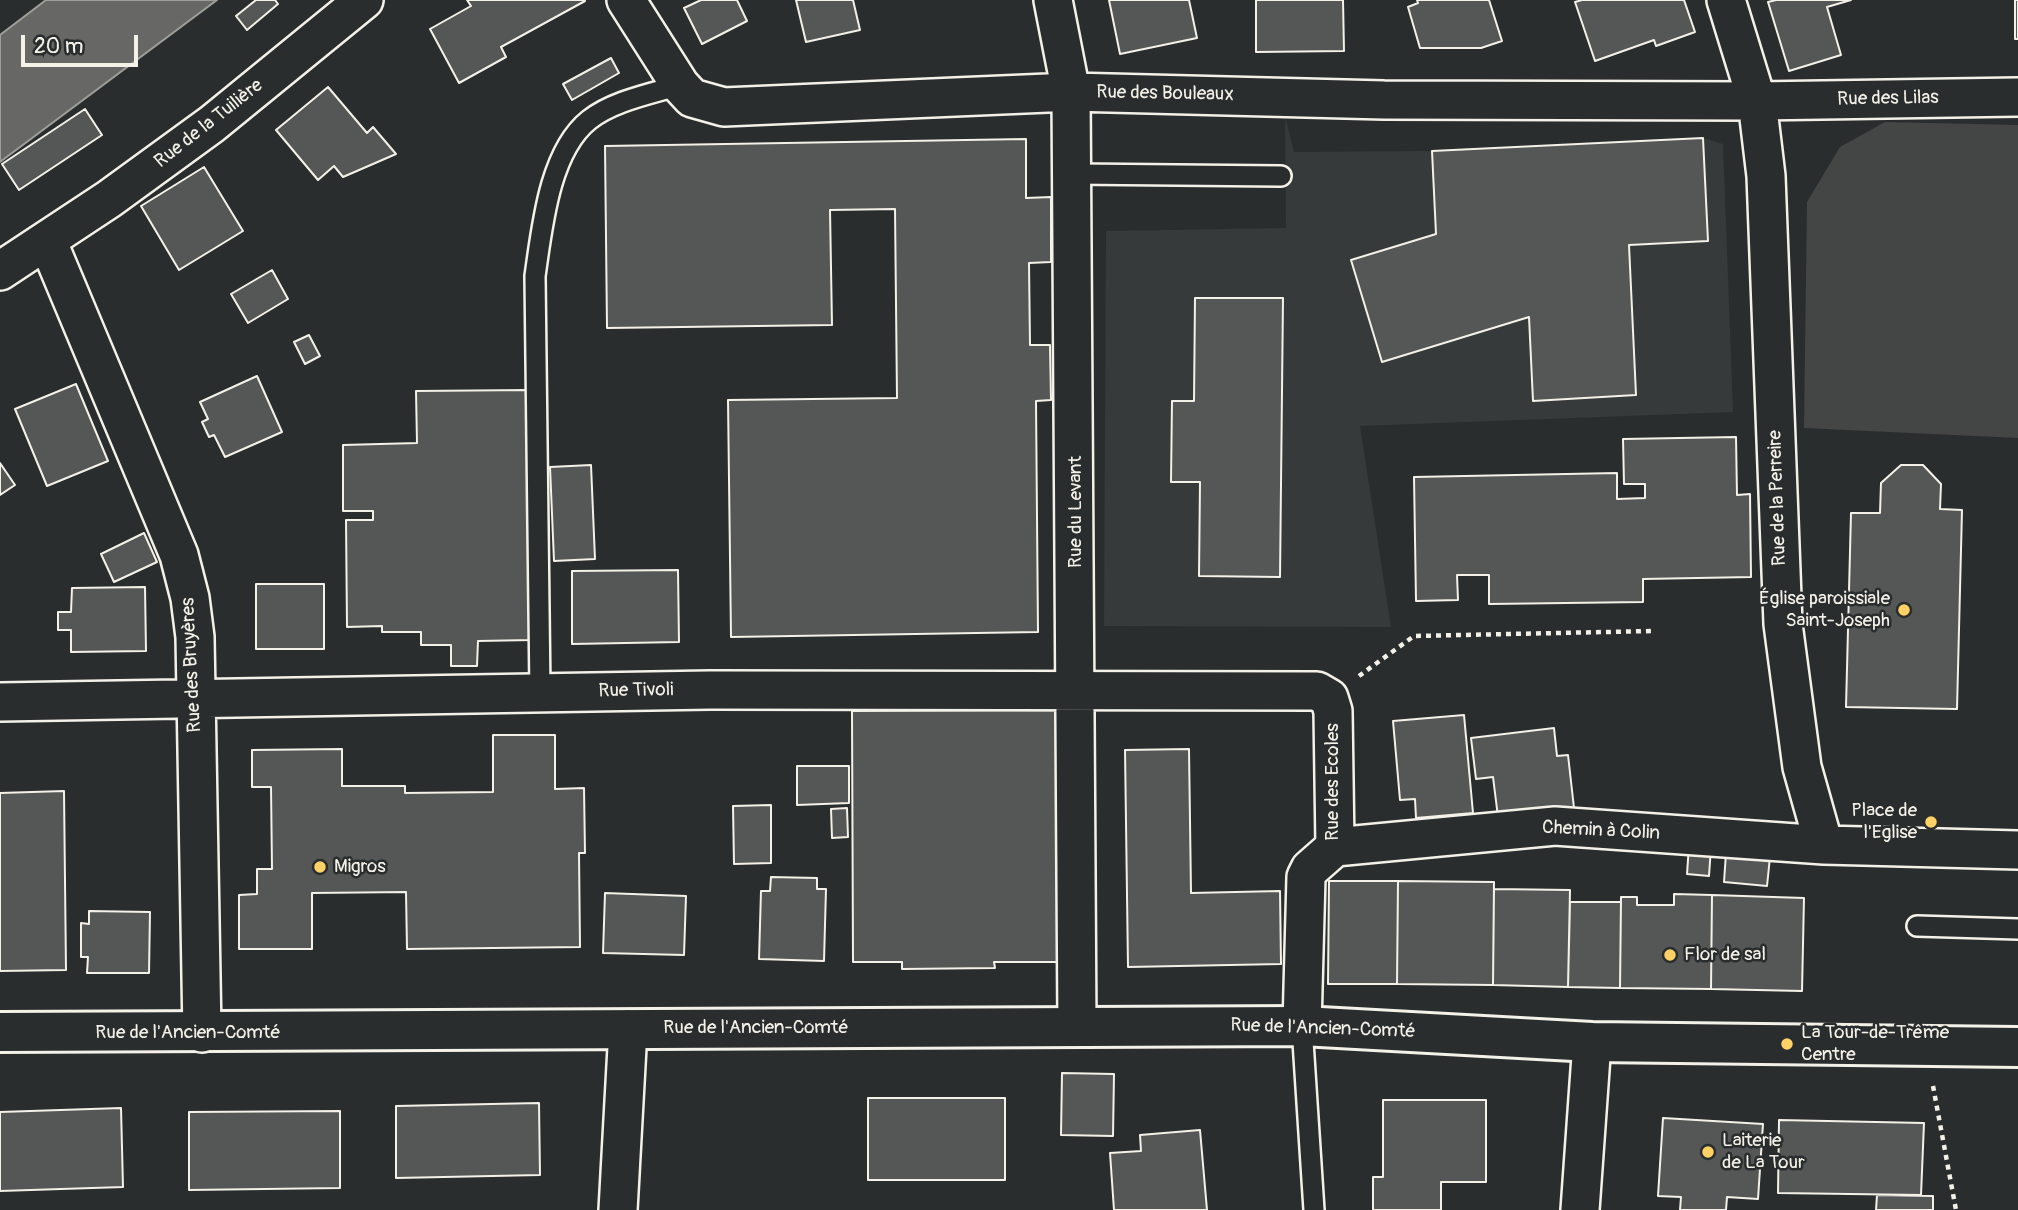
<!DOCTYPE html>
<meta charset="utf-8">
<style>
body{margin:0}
#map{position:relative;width:2018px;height:1210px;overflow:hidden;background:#2a2d2e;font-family:Pangolin,sans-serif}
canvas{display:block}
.scale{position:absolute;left:21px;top:35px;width:117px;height:32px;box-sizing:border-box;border:4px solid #f4f1e8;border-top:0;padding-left:9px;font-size:21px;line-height:24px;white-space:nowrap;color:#f4f1e8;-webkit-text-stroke:5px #2a2d2e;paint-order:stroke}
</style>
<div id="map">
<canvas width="2018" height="1210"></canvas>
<div class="scale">20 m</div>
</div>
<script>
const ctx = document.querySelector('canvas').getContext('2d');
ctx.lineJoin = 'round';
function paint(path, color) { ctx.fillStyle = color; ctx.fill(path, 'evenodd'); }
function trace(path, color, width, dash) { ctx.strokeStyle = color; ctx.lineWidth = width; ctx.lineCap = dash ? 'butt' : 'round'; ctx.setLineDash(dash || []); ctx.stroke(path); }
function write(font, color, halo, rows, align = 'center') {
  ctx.font = font + ' Pangolin,sans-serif'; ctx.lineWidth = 5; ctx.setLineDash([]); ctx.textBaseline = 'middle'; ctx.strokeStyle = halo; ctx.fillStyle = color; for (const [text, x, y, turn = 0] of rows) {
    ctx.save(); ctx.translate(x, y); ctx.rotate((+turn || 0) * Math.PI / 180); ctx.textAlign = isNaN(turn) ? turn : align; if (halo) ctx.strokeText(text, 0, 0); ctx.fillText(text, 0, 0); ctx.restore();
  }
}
paint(new Path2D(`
 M1285 116 1294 152 1432 151 1436 234 1351 260 1382 362 1529 317 1533 401 1636 395 1629 245 1708 241 1703 138 1723 144 1733 412 1360 426 1391 627 1104 626 1106 231 1286 228Z`), '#373a3a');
paint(new Path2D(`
 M1885 122 2018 125V438L1804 428 1807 202 1840 147Z`), '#444645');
const water = new Path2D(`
 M46 0H217L0 162V35Z`);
paint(water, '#676866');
trace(water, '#9f9f9a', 2);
const building = new Path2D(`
 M256 0H275L278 4 247 30 236 16Z
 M467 0H584L585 1 501 47 506 57 459 83 430 29 471 6Z
 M701 0H737L747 21 702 44 684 8Z
 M796 0H853L860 30 806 42Z
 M1109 0H1189L1197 38 1120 54Z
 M1256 0H1343L1344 51 1256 52Z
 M1417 0H1489L1502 41 1481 48H1420L1408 7 1418 3Z
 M1582 0H1684L1695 32 1656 46 1654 40 1595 61 1575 2Z
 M1776 0H1851L1827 7 1841 55 1789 71 1768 2Z
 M2015 0H2018V39H2015Z
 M611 58 619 73 572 100 563 84Z
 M328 87 367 133 373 127 396 154 343 177 334 166 318 180 276 130Z
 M85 109 102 135 19 190 2 164Z
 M1703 138 1708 241 1629 245 1636 395 1533 401 1529 317 1382 362 1351 260 1436 234 1432 151Z
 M1026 139V198L1051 197V262L1029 263 1030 345H1050L1051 400 1036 401 1038 632 731 637 728 400 897 398 895 209 830 210 832 325 607 328 605 146Z
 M204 167 243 231 179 270 141 206Z
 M272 270 288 299 248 323 231 294Z
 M1195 298H1283L1280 577 1199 576 1200 482H1171L1172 401H1194Z
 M309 335 320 356 305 364 294 342Z
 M257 376 282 432 225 457 214 435 209 437 202 422 208 419 200 402Z
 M76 384 108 461 47 486 15 409Z
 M529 390 532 640 478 641 477 666H451V645H421V632H382V626L347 627 346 520H373V511H343V445L417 443 416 391Z
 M1736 437 1737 495 1750 494 1751 577 1643 579V602L1489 604V575H1457L1458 600 1416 601 1414 477 1617 473V499L1645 498V484H1624L1623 439Z
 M0 463 15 485 0 495Z
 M591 465 595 559 554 561 550 467Z
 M1901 465H1923L1941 484 1940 509 1962 510 1957 709 1846 707 1851 513H1880L1881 483Z
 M144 533 157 562 114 582 101 554Z
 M678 570 679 642 572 644V571Z
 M256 584H324V649H256Z
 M145 587 146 651 71 652V630H58V612H71L72 588Z
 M1058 710 1060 962H994L995 968 902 969V962H853L852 711Z
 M1464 715 1473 813 1416 818 1415 799 1400 800 1393 721Z
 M1554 728 1557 756 1568 755 1574 808 1498 817 1493 777 1476 779 1471 738Z
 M493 735H555V789L584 788 585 853H579L580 947 407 949 406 892 312 893V949H239V895L257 894V869H272L271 787H252V750L342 749V786H405V793L493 792Z
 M1189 749 1191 893 1280 891 1281 964 1128 967 1125 750Z
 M797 766H849V803L797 805Z
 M64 791 66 970 0 971V793Z
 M771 805V863L734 864 733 806Z
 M847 808 848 837 832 838 831 809Z
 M1689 845 1711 847 1709 876 1687 874Z
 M1726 853 1770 857 1767 886 1724 882Z
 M771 877 817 878V889H826L824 961 759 959 761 891H770Z
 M1329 881H1398L1397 984H1328Z
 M1398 881 1494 882 1493 985 1397 984Z
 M1494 889 1570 890 1568 987 1493 985Z
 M605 893 686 896 684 955 603 953Z
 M1674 894 1712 895 1711 989 1620 988 1621 897H1637V905H1674Z
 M1712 895 1804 898 1802 991 1711 989Z
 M1570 902H1621L1620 988 1568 987Z
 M89 911 150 912 149 973H87L88 957H81V923L89 924Z
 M1062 1073 1114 1074 1113 1136 1061 1135Z
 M868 1098H1005V1180H868Z
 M1383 1100H1486V1182H1441V1210H1373V1177H1383Z
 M539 1103 540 1175 396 1178V1106Z
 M121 1108 123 1187 0 1191V1112Z
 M340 1111V1188L189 1190V1112Z
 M1663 1118 1763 1124 1758 1199 1727 1197 1726 1210H1680L1681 1197 1658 1196Z
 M1779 1120 1924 1123 1921 1195 1778 1193Z
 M1200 1130 1207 1210H1114L1110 1153 1141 1151 1140 1135Z
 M1877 1195 1933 1196V1210H1876Z`);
paint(building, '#555756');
trace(building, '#f4f1e8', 2);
const service = new Path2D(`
 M1073 174 1281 176
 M540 693 535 276C542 228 549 152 589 120 613 101 650 94 680 85
 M1917 926 2018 929
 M1302 1026 1314 1210`);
const minor = new Path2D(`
 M626 0 680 85 692 98 724 107 1071 92 1384 100 1757 101 2018 97
 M1053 0 1071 92 1077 1027
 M1726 0 1757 101 1766 176 1783 624 1802 767 1824 845 2018 850
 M47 240 179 555 190 598 195 637 202 1033
 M0 271 109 199 212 124 364 0
 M0 702 710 690 1317 691 1329 698 1333 711 1335 847
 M1302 1026 1306 877 1310 869 1335 847 1555 826 1824 845
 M618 1210 628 1029
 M1580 1210 1592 1042`);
const secondary = new Path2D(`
 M0 1032 1302 1026 1592 1042 2018 1047`);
trace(service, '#f4f1e8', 24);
trace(minor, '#f4f1e8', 42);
trace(secondary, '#f4f1e8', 44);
trace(new Path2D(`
 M1359 676 1414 636 1653 631
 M1933 1086 1956 1210`), '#f4f1e8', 4.5, [5, 5]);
trace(service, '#2a2d2e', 19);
trace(minor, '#2a2d2e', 37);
trace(secondary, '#2a2d2e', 38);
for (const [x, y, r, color] of [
 [1904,610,7,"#ffd166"],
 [1931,822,7,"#ffd166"],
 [320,867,7,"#ffd166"],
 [1670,955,7,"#ffd166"],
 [1787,1044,7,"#ffd166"],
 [1708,1152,7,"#ffd166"]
]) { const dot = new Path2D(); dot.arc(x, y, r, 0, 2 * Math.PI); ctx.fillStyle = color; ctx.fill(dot); trace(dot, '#2a2d2e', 2.5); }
write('19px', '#f4f1e8', '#2a2d2e', [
 ["Rue des Bouleaux",1165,94,1],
 ["Rue des Lilas",1888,99,-1],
 ["Rue de la Tuilière",209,124,-38],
 ["Rue de la Perreire",1778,498,-92],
 ["Rue du Levant",1076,512,-90],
 ["Rue des Bruyères",192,665,-93],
 ["Rue Tivoli",636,691,-1],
 ["Rue des Ecoles",1333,782,-90],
 ["Chemin à Colin",1601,831,3],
 ["Rue de l'Ancien-Comté",756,1028],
 ["Rue de l'Ancien-Comté",1323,1029,2],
 ["Rue de l'Ancien-Comté",188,1033]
]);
write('19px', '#f4f1e8', '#2a2d2e', [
 ["Église paroissiale",1890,599,"right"],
 ["Saint-Joseph",1890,621,"right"],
 ["Place de",1917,811,"right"],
 ["l'Eglise",1917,833,"right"],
 ["Migros",334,867],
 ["Flor de sal",1684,955],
 ["La Tour-de-Trême",1801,1033],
 ["Centre",1801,1055],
 ["Laiterie",1722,1141],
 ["de La Tour",1722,1163]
], 'left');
</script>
